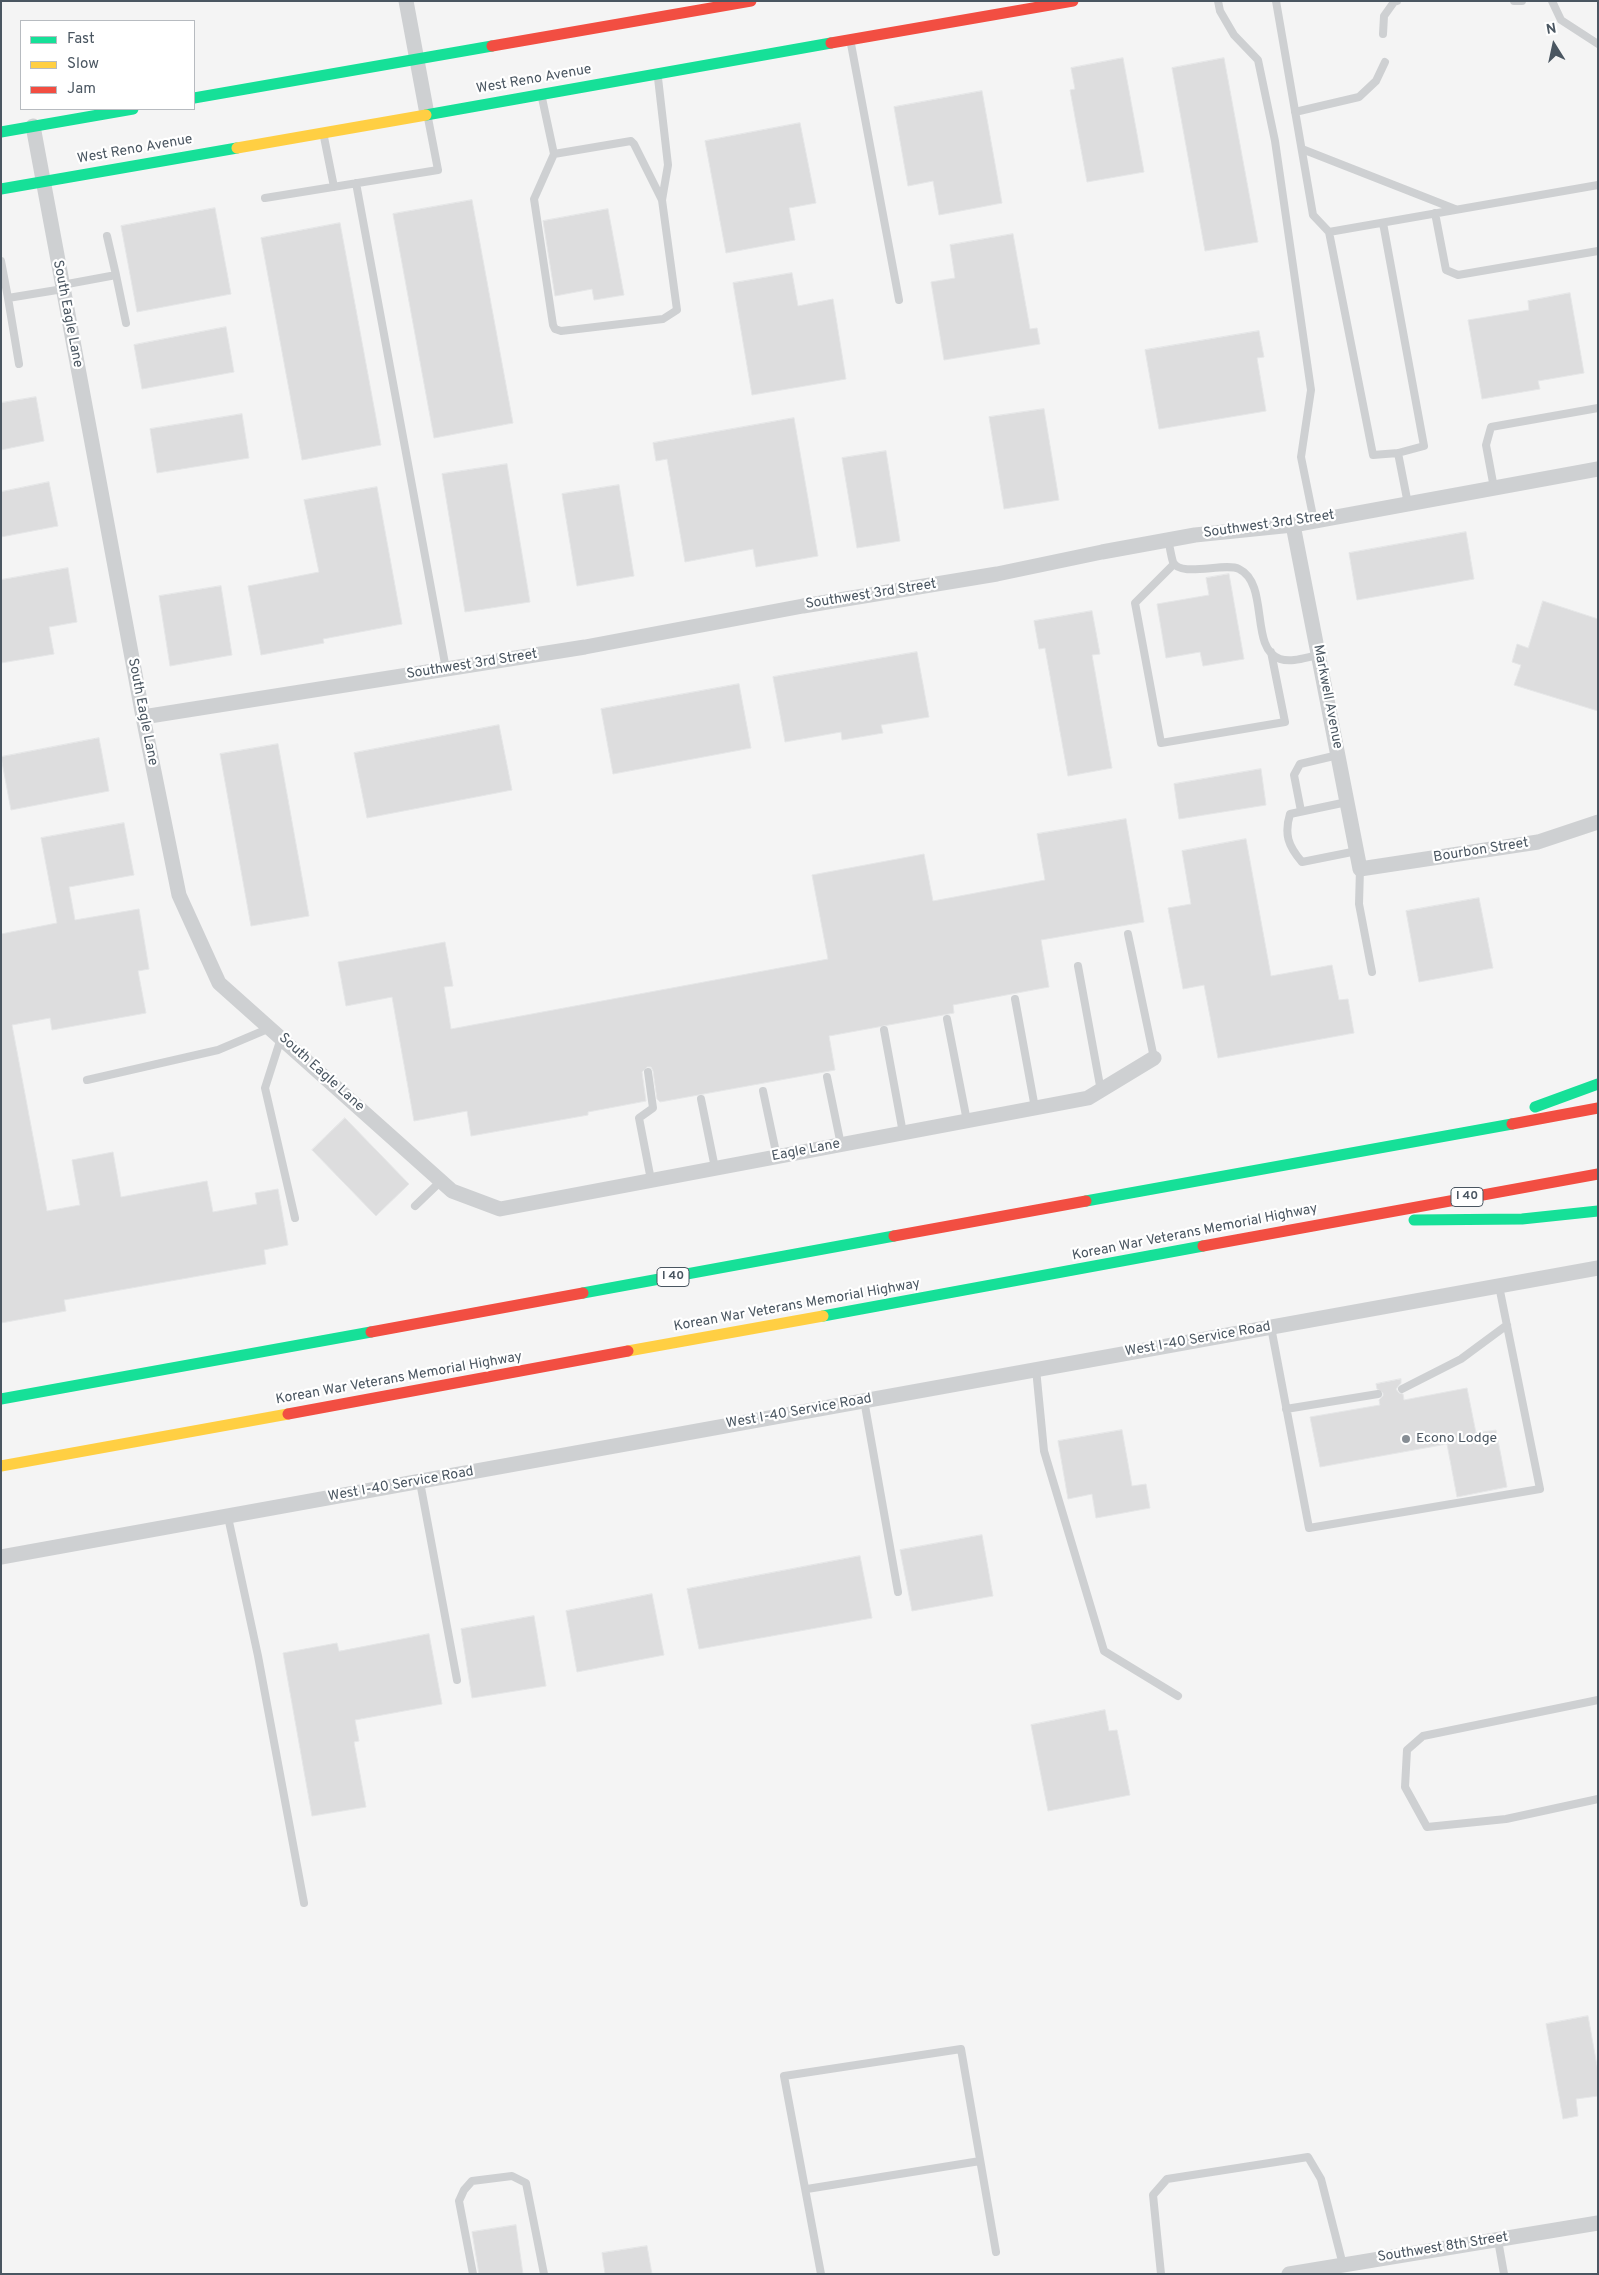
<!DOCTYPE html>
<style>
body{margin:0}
#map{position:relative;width:1599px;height:2275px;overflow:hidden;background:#f4f4f4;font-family:Overpass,sans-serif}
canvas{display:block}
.frame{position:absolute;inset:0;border:2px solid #4a5661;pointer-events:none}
.legend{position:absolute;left:20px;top:20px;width:175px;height:90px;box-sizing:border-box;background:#fff;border:1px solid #b7bbc0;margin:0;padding:6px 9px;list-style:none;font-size:15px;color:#4a5661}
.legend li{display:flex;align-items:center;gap:10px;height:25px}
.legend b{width:25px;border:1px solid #b7bbc0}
.north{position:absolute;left:1529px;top:20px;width:50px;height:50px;-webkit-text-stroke:4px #fff;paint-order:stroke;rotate:350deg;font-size:14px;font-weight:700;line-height:20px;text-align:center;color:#4a5661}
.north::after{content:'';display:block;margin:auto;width:18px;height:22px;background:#4a5661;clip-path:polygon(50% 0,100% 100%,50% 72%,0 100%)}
</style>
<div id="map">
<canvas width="1599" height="2275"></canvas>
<div class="frame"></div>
<ul class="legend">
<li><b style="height:6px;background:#16e098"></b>Fast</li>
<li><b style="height:6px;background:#ffcf43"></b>Slow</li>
<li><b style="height:6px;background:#f24e42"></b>Jam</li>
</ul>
<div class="north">N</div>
</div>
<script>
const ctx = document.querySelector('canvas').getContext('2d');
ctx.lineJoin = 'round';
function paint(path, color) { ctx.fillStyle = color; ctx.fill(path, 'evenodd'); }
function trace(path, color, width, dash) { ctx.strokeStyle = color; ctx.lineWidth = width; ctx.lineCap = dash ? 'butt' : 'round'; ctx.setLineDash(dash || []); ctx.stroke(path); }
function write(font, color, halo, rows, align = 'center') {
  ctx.font = font + ' Overpass,sans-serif'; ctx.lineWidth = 4.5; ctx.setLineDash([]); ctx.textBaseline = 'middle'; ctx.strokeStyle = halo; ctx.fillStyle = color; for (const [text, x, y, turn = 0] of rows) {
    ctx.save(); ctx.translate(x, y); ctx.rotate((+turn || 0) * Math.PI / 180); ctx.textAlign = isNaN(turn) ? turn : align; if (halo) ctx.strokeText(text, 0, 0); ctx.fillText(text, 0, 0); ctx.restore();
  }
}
const building = new Path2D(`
 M1123 58 1144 172 1087 182 1070 90 1075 89 1071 68Z
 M1224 58 1258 242 1205 251 1172 68Z
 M982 91 1002 203 939 215 933 181 908 186 894 107Z
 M800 123 816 203 789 208 795 240 726 253 705 141Z
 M472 200 513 423 434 438 393 214Z
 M215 208 231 294 137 312 121 226Z
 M608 209 624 295 594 300 592 289 555 296 543 221Z
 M340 223 381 445 302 460 261 238Z
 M1013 234 1030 329 1037 328 1040 344 944 360 931 282 955 278 950 245Z
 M792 273 798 306 833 299 846 379 752 395 733 283Z
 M1570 293 1584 373 1538 381 1540 389 1482 399 1468 320 1529 310 1528 301Z
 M226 327 234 372 142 389 134 345Z
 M1259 331 1264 357 1257 358 1266 411 1159 429 1145 350Z
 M36 397 44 441 1 450V403Z
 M1044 409 1059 500 1004 509 989 417Z
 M242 414 249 458 157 473 150 429Z
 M794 418 818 556 756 567 753 549 685 562 667 459 656 461 653 443Z
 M886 451 900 541 857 548 842 458Z
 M507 464 530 602 465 612 442 474Z
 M49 482 58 526 1 537V492Z
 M619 485 634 576 577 586 562 494Z
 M377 487 402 624 323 639 324 643 261 655 248 586 319 572 304 500Z
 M1466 532 1474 579 1357 600 1349 553Z
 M68 568 77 622 49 627 54 654 1 663V580Z
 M1229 574 1244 659 1203 666 1200 652 1166 658 1157 604 1209 595 1206 578Z
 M221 586 232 655 170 666 159 596Z
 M1543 601 1598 619V711L1514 685 1521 665 1512 662 1517 644 1528 648Z
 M1092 611 1100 654 1092 655 1112 768 1068 776 1045 648 1039 649 1034 621Z
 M917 652 929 717 881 725 883 733 842 740 841 732 785 742 773 677Z
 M739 684 751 748 613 774 601 709Z
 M499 725 512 790 367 818 354 753Z
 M99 738 109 791 11 810 1 757Z
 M278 744 309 916 251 926 220 754Z
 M1261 769 1266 805 1179 819 1174 784Z
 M1126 819 1144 922 1041 940 1049 987 953 1005 954 1013 829 1036 835 1070 660 1102 657 1099 653 1071 651 1067H647L642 1072 646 1101 588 1112V1115L471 1136 467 1111 414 1121 392 997 346 1006 338 962 445 942 453 986 444 987 451 1029 828 959 812 875 924 854 933 901 1045 880 1037 834Z
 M124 823 134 875 69 887 75 920 139 909 149 969 138 971 146 1013 52 1030 50 1018 12 1025 47 1211 80 1205 72 1160 113 1152 121 1197 207 1181 213 1212 257 1204 255 1193 278 1189 288 1245 264 1250 266 1264 64 1300 66 1311 1 1323V934L57 923 41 838Z
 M1246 839 1271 976 1332 965 1339 1000 1348 999 1354 1033 1218 1058 1204 985 1183 989 1168 908 1191 904 1182 851Z
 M1479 898 1493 968 1419 982 1406 911Z
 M345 1118 409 1184 376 1216 312 1150Z
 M1401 1379V1383L1396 1389 1399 1393 1403 1394 1404 1400 1467 1388 1476 1433 1496 1430 1507 1487 1457 1497 1447 1444 1320 1467 1310 1417 1380 1405 1379 1400 1383 1396V1393L1377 1389 1376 1384Z
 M1122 1430 1132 1486 1146 1484 1150 1508 1096 1518 1092 1494 1068 1499 1058 1441Z
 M982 1535 993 1596 912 1611 900 1550Z
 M860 1556 872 1618 699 1649 687 1589Z
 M652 1594 664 1655 577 1672 566 1611Z
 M534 1616 546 1686 472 1698 461 1629Z
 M429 1634 442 1704 355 1720 359 1741 354 1742 366 1807 312 1816 283 1653 337 1643 339 1651Z
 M1105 1710 1109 1731 1117 1730 1130 1795 1048 1811 1031 1725Z
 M1588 2016 1598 2071V2096L1576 2099 1578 2116 1563 2119 1546 2024Z
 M516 2225 523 2274H479L472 2232Z
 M647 2246 652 2274H605L602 2253Z`);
paint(building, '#ddddde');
trace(building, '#e5e6e7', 1);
trace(new Path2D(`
 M1218 1 1220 11 1234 35 1258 60 1275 141 1311 390 1301 457 1314 521
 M1276 1 1313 215 1329 232
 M1514 1H1522
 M1552 1 1561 20 1598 44
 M1383 34 1384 16 1394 2 1397 1
 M851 44 899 300
 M658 78 668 165 662 200
 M542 98 554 154 631 141 634 144 662 200 677 310 663 319 561 331 555 329 553 325 534 199 554 154
 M1295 112 1359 97 1376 81 1385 62
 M324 137 334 187
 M1302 149 1455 209
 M356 183 446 669
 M265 198 438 170 428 118
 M1435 213 1446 270 1458 275 1598 251
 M1383 223 1424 446 1398 453 1373 455 1329 232 1598 185
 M1 261 8 298 63 289
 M116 275 126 323
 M62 285 116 275 107 236
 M8 298 19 364
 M1398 453 1408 504
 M1494 488 1486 445 1491 427 1598 408
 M1168 540C1170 547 1171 556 1173 562 1180 578 1225 562 1239 569 1270 584 1249 649 1280 659 1292 663 1307 657 1319 655
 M1174 564 1135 603 1161 743 1285 722 1271 652
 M1347 802 1290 814C1284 834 1288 846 1302 862L1357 851
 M1301 811 1294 775 1300 764 1338 755
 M1360 869 1359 904 1372 972
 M1128 934 1154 1058
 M1078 966 1101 1091
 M1015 999 1035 1108
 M947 1019 967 1121
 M884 1030 903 1133
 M281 1038 265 1088 295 1218
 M648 1072 653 1108 639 1118 651 1180
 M827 1077 841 1145
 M87 1080 218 1050 270 1028
 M763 1091 777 1157
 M701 1099 715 1168
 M415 1206 441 1181
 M1271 1327 1309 1528 1540 1489 1499 1286
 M1036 1369 1044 1451 1104 1651 1178 1696
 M1402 1389 1461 1359 1507 1325
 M864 1400 898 1592
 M1286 1409 1378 1394
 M420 1482 457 1680
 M228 1517 258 1656 304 1903
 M1598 1700 1423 1736 1407 1750 1405 1787 1427 1827 1506 1819 1598 1799
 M807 2189 980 2161
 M1498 2240 1504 2274
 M473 2274 459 2201 464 2190 472 2181 512 2176 526 2183 544 2274
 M821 2274 784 2076 961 2049 996 2252
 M1161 2274 1153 2195 1167 2179 1308 2157 1321 2179 1343 2265`), '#ced0d2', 8);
trace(new Path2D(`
 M406 1 427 114
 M33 126 143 717 179 895 219 983 452 1191 500 1209 1088 1098 1154 1058
 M1293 525 1360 869 1538 842 1598 822
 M143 717 585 647 803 606 997 574 1102 552 1195 535 1293 525 1598 469
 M1 1557 1598 1268
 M1289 2274 1598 2223`), '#ced0d2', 15);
trace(new Path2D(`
 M194 98 492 46
 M426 115 831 43
 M1 132 133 109
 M1 189 237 148
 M1535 1107 1598 1084
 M1086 1201 1512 1124
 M1414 1220 1522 1219 1598 1211
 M583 1293 894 1236
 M823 1316 1203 1246
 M1 1399 371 1332`), '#16e098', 11);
trace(new Path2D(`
 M237 148 426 115
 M628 1351 823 1316
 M1 1466 288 1414`), '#ffcf43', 11);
trace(new Path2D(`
 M831 43 1073 1
 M492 46 751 1
 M1512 1124 1598 1108
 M894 1236 1086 1201
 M1203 1246 1598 1174
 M371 1332 583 1293
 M288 1414 628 1351`), '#f24e42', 11);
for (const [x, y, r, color] of [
 [1406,1439,5,"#868d94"]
]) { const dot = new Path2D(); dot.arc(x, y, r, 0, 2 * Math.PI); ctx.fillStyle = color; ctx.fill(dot); trace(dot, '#fff', 2); }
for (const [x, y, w] of [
 [1467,1197,32],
 [673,1277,32]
]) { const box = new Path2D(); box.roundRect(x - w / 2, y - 9.5, w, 19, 4); ctx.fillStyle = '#fff'; ctx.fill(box); trace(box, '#4a5661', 1); }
write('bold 12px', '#4a5661', null, [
 ["I 40",1467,1197],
 ["I 40",673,1277]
]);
write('14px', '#4a5661', '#fff', [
 ["West Reno Avenue",534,80,-10],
 ["West Reno Avenue",135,150,-10],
 ["South Eagle Lane",67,314,79],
 ["Southwest 3rd Street",1269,525,-8],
 ["Southwest 3rd Street",871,595,-9],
 ["Southwest 3rd Street",472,665,-9],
 ["Markwell Avenue",1327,697,79],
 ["South Eagle Lane",142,712,79],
 ["Bourbon Street",1481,851,-9],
 ["South Eagle Lane",321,1073,42],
 ["Eagle Lane",806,1151,-11],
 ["Korean War Veterans Memorial Highway",1195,1233,-11],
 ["Korean War Veterans Memorial Highway",797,1306,-10],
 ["West I-40 Service Road",1198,1340,-10],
 ["Korean War Veterans Memorial Highway",399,1379,-10],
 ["West I-40 Service Road",799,1412,-10],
 ["West I-40 Service Road",401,1485,-10],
 ["Southwest 8th Street",1443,2248,-9]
]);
write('14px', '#4a5661', '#fff', [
 ["Econo Lodge",1416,1439]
], 'left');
</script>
